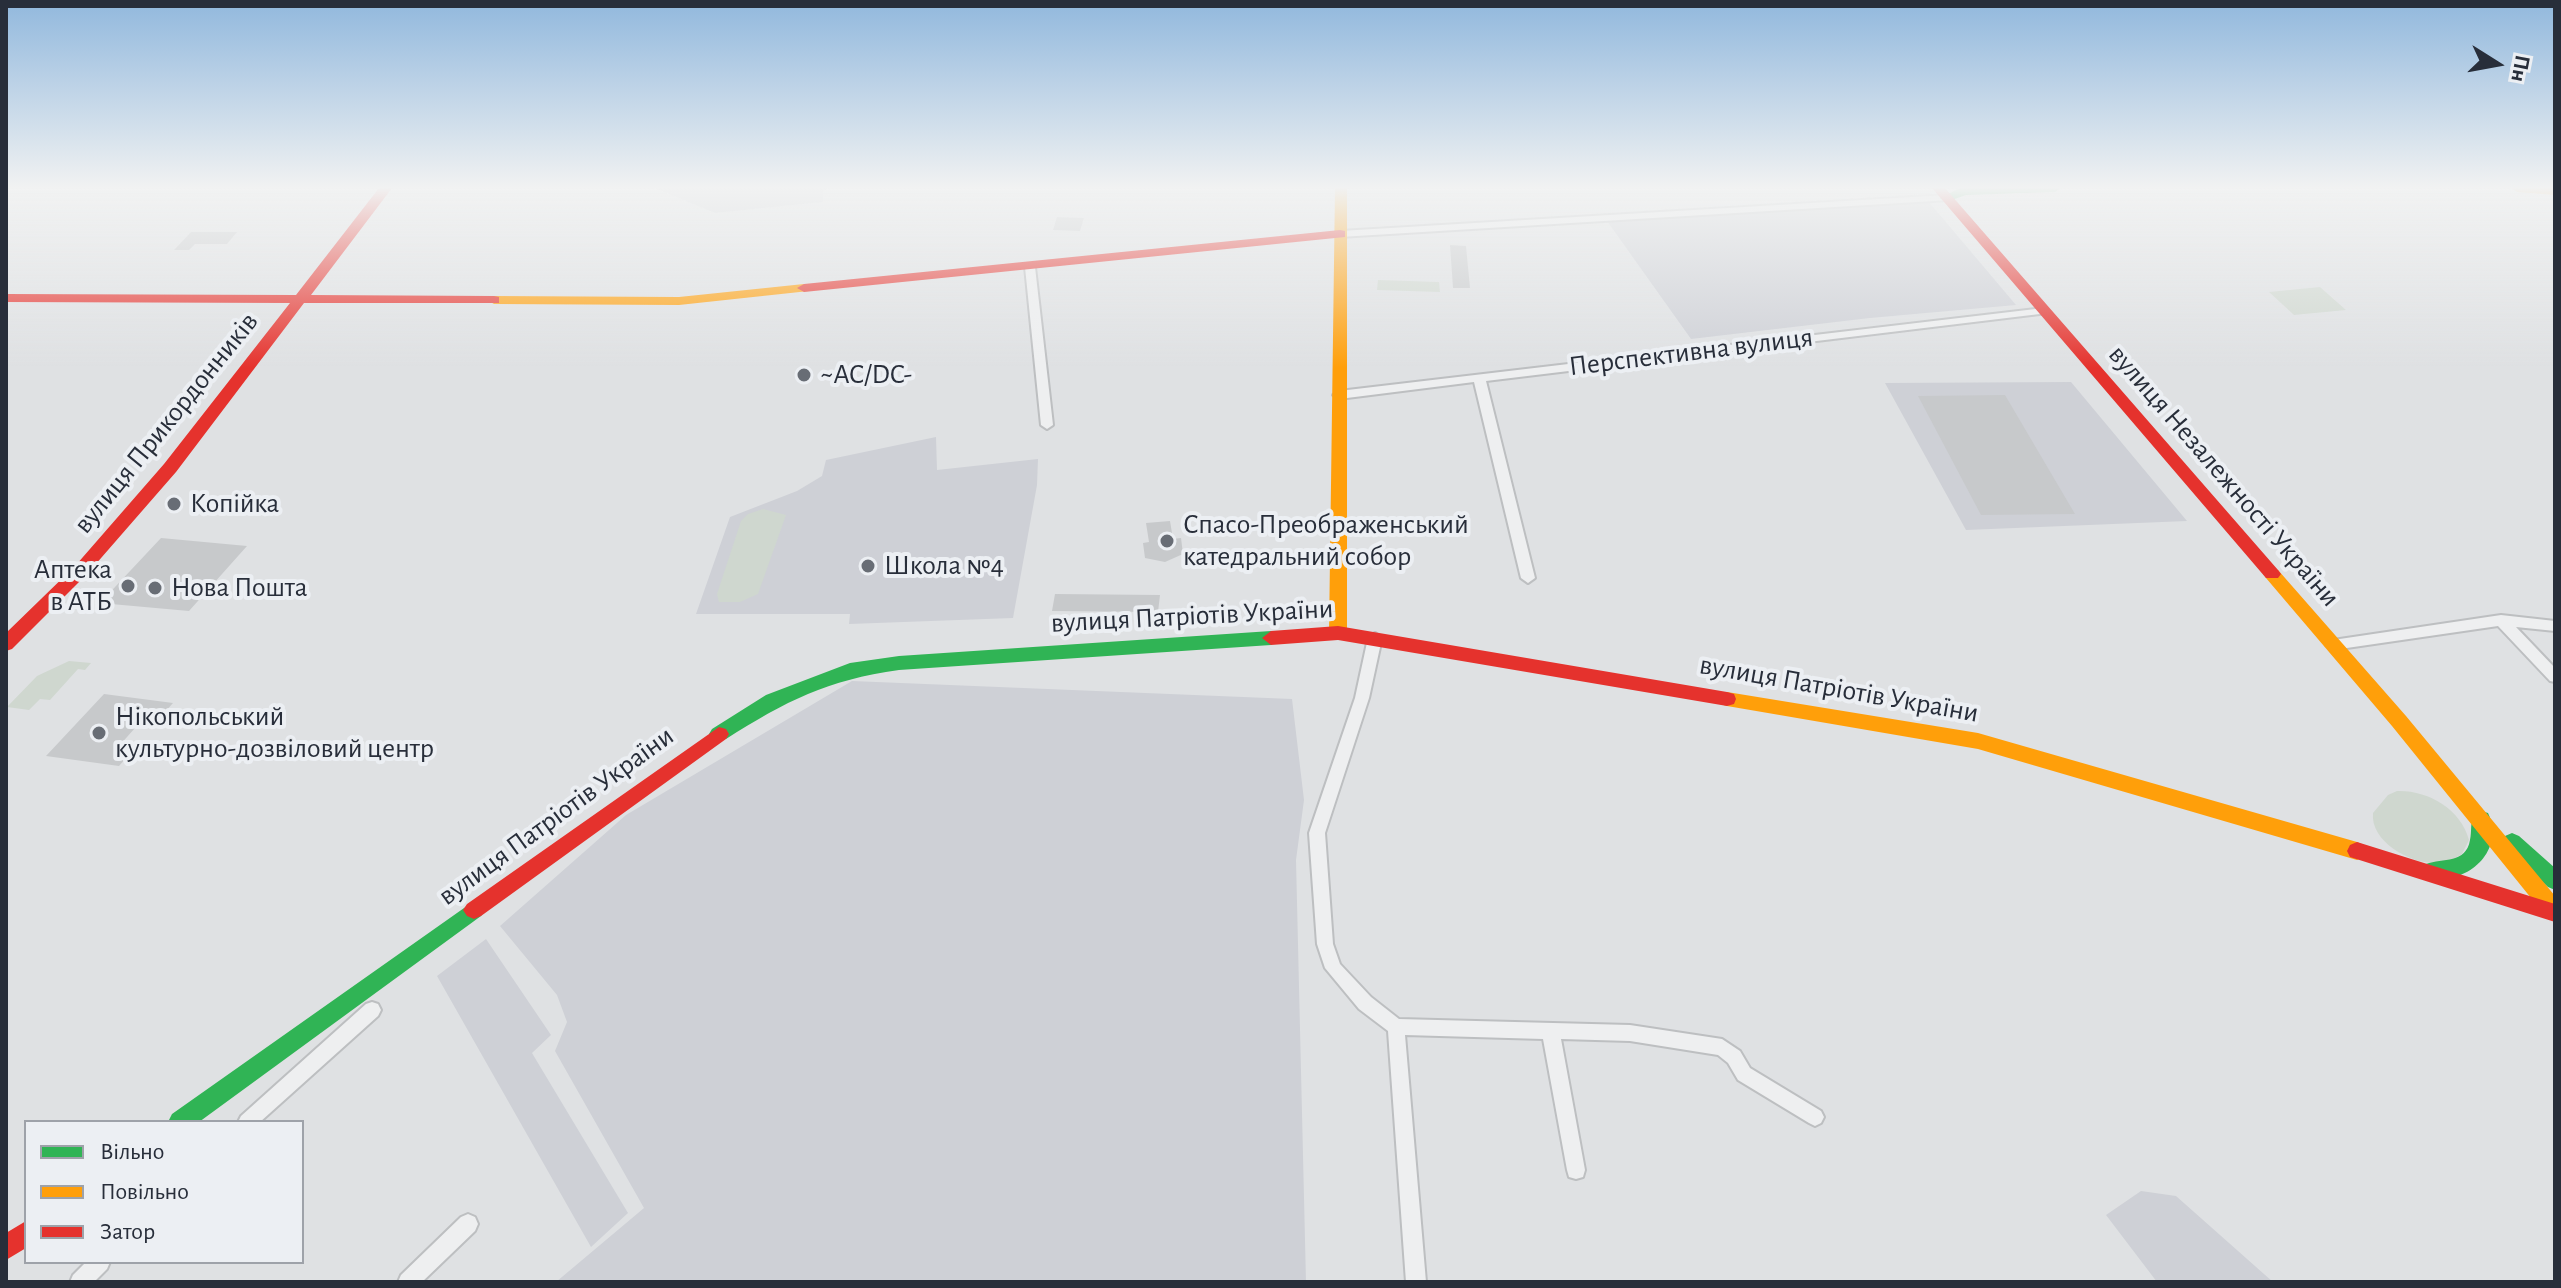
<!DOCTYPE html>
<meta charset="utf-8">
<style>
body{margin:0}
#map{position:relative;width:2561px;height:1288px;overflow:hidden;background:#dfe1e3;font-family:"Alegreya Sans",sans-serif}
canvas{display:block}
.frame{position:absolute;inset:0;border:8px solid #282e3a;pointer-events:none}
.legend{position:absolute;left:24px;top:1120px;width:280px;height:144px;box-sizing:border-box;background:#eceff3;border:2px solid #9ea2a9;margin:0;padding:10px 14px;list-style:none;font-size:24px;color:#282e3a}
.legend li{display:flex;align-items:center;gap:16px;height:40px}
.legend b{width:40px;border:2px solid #9ea2a9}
.north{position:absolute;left:2457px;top:24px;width:80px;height:80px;-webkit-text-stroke:6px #eceff3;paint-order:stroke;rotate:101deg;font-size:22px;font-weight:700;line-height:32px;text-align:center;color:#282e3a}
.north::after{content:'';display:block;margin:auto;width:28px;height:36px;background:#282e3a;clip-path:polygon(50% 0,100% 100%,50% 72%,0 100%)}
</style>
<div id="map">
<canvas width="2561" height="1288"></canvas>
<div class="frame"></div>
<ul class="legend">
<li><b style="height:10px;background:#30b455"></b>Вільно</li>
<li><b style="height:10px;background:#ff9f0a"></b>Повільно</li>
<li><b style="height:10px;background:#e5322d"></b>Затор</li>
</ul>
<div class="north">Пн</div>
</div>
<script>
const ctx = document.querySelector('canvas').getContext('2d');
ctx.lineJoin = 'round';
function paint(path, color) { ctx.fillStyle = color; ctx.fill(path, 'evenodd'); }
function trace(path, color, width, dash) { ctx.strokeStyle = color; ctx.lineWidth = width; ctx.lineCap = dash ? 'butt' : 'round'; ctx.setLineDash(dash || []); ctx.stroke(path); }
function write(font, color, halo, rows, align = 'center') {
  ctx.font = font + ' "Alegreya Sans",sans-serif'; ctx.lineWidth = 8; ctx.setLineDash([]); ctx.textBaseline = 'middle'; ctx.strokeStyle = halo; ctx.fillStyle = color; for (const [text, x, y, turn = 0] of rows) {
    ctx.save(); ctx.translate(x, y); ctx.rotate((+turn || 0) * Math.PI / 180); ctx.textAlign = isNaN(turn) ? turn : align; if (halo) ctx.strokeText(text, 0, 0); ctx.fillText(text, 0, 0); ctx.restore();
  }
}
paint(new Path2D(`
 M655 188H828L823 191V202L715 213Z
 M1929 202 2016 305 1870 318 1691 339 1607 221Z
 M2071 382 2187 521 1966 530 1885 383Z
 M936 437 937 470 1038 459 1037 485 1013 618 849 624 850 614H696L730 517 797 491 822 476 826 460Z
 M852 681 1292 699 1304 800 1296 860 1306 1282H556L644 1208 555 1051 567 1022 557 995 500 926 626 815Z
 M486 939 551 1035 532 1053 628 1213 591 1247 437 976Z
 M2141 1191 2176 1196 2273 1282H2157L2106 1215Z`), '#ced0d6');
paint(new Path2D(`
 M1378 280 1439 282 1440 292 1377 290Z
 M2320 287 2346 310 2294 315 2269 292Z
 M763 509 786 515 758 594 740 602H719L717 594 741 521 748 514Z
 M69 661 91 663 85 670 78 669 50 700 40 699 29 710 7 707 37 676Z
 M2397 791C2428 790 2461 809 2469 840L2462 854C2454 859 2447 862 2438 863 2412 865 2370 842 2373 813L2388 795Z`), '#cfd7cf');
paint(new Path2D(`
 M1057 217 1084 218 1080 231 1053 230Z
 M191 232H237L227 244H195L189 250H174Z
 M1450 245 1466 246 1470 288H1453Z
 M2005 395 2075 514 1981 515 1918 396Z
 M1170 521 1173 539 1181 538 1183 554 1165 562 1145 558 1143 543 1149 542 1146 523Z
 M161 538 247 546 189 611 100 603Z
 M1055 594 1160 595 1158 612 1052 611Z
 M104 694 173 703 157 721 143 719 119 746 135 748 119 766 46 756Z`), '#c7c9cb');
const street = new Path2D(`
 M1946 195 1950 196V200L1340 237 1335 234 1340 231Z
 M1030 264 1035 267 1053 425 1047 429 1041 425 1025 267Z
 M2044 308 2049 311 2048 313 1486 381 1535 578 1528 583 1521 578 1474 382 1339 399 1333 395 1339 391Z
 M2501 615 2555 621V631L2516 627 2555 668V682L2550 681 2498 626 2333 650 2326 645 2333 640Z
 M1375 633 1382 638 1369 698 1325 833 1333 944 1340 964 1371 997 1399 1019 1630 1025 1722 1039 1740 1051 1750 1068 1821 1111 1824 1117 1821 1123 1815 1126 1809 1123 1738 1080 1728 1063 1718 1055 1630 1041 1561 1039 1585 1170 1583 1177 1576 1179 1569 1177 1567 1170 1543 1039 1405 1035 1426 1282H1406L1388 1031 1359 1009 1325 968 1317 944 1309 833 1355 698 1368 638Z
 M372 1002 378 1004 381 1010 378 1016 260 1122H238L241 1116 366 1004Z
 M468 1214 475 1217 478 1224 475 1231 422 1282H398L401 1275 461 1217Z
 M86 1262H110L107 1269 94 1282H70L73 1275Z`);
trace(street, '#bdbfc1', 4);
paint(street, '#eeeff0');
paint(new Path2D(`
 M1960 188H2061L2055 192 1966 195 1946 202 1940 198Z
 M1271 631 1280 638 1271 645 899 670C827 680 786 701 726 739H712L709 734 712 729 766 695 850 663 899 656Z
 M2481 811 2488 813C2507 852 2463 889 2426 876L2423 870 2426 864C2443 858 2466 864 2470 840 2472 831 2470 822 2474 813Z
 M2512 833 2519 836 2555 868V890L2548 887 2505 848 2502 842 2505 836Z
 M474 901 481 904 485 910 481 916 199 1122H168L172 1114Z`), '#30b455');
paint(new Path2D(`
 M1335 188H1347V633L1338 640 1329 633Z
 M2511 188H2555V195L2517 192Z
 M804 284 811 288 809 291 679 305 494 304 487 300 494 296 679 297Z
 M2272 568 2278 570 2406 716 2555 896V921L2548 919 2392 726 2266 578 2263 574 2266 570Z
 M1727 692 1978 733 2357 842 2364 845 2367 851 2364 857 2357 860 1978 749 1727 706 1720 704 1718 699 1720 694Z`), '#ff9f0a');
paint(new Path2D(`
 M379 188H392L311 295 494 296 499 297V303H304L176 472 88 573 12 649 6 651V633L76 565 164 464 290 303 6 302V294L296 295Z
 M1932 188H1945L2278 570 2281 574 2278 578H2266Z
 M1340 230 1345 231V237L804 292 797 288 804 284Z
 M1338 626 1727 692 1734 694 1736 699 1734 704 1727 706 1338 640 1271 645 1262 638 1271 631Z
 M719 727 726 729 729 734 726 739 481 916 474 919 467 916 463 910 467 904Z
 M2357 842 2555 904V922L2350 857 2347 851 2350 845Z
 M26 1221V1248L6 1260V1233Z`), '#e5322d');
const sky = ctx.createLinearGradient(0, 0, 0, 368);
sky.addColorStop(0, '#91b8dd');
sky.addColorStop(0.51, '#f1f2f2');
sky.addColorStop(1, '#f1f2f200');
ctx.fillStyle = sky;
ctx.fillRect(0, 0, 2561, 368);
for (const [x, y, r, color] of [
 [804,375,8,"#686d75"],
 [174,504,8,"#686d75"],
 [1167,541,8,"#686d75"],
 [868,566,8,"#686d75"],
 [128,586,8,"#686d75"],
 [155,588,8,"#686d75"],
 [99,733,8,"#686d75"]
]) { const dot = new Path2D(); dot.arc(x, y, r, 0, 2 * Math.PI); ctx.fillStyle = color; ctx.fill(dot); trace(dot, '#eceff3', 3); }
write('28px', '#282e3a', '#eceff3', [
 ["Перспективна вулиця",1691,352,-7],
 ["вулиця Прикордонників",166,423,-51],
 ["вулиця Незалежності України",2224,476,49],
 ["вулиця Патріотів України",1192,616,-3],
 ["вулиця Патріотів України",1839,689,10],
 ["вулиця Патріотів України",556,816,-36]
]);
write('28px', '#282e3a', '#eceff3', [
 ["~AC/DC-",820,375],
 ["Копійка",190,504],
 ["Спасо-Преображенський",1183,525],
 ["катедральний собор",1183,557],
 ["Школа №4",884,566],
 ["Аптека",112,570,"right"],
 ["в АТБ",112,602,"right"],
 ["Нова Пошта",171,588],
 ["Нікопольський",115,717],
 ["культурно-дозвіловий центр",115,749]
], 'left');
</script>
